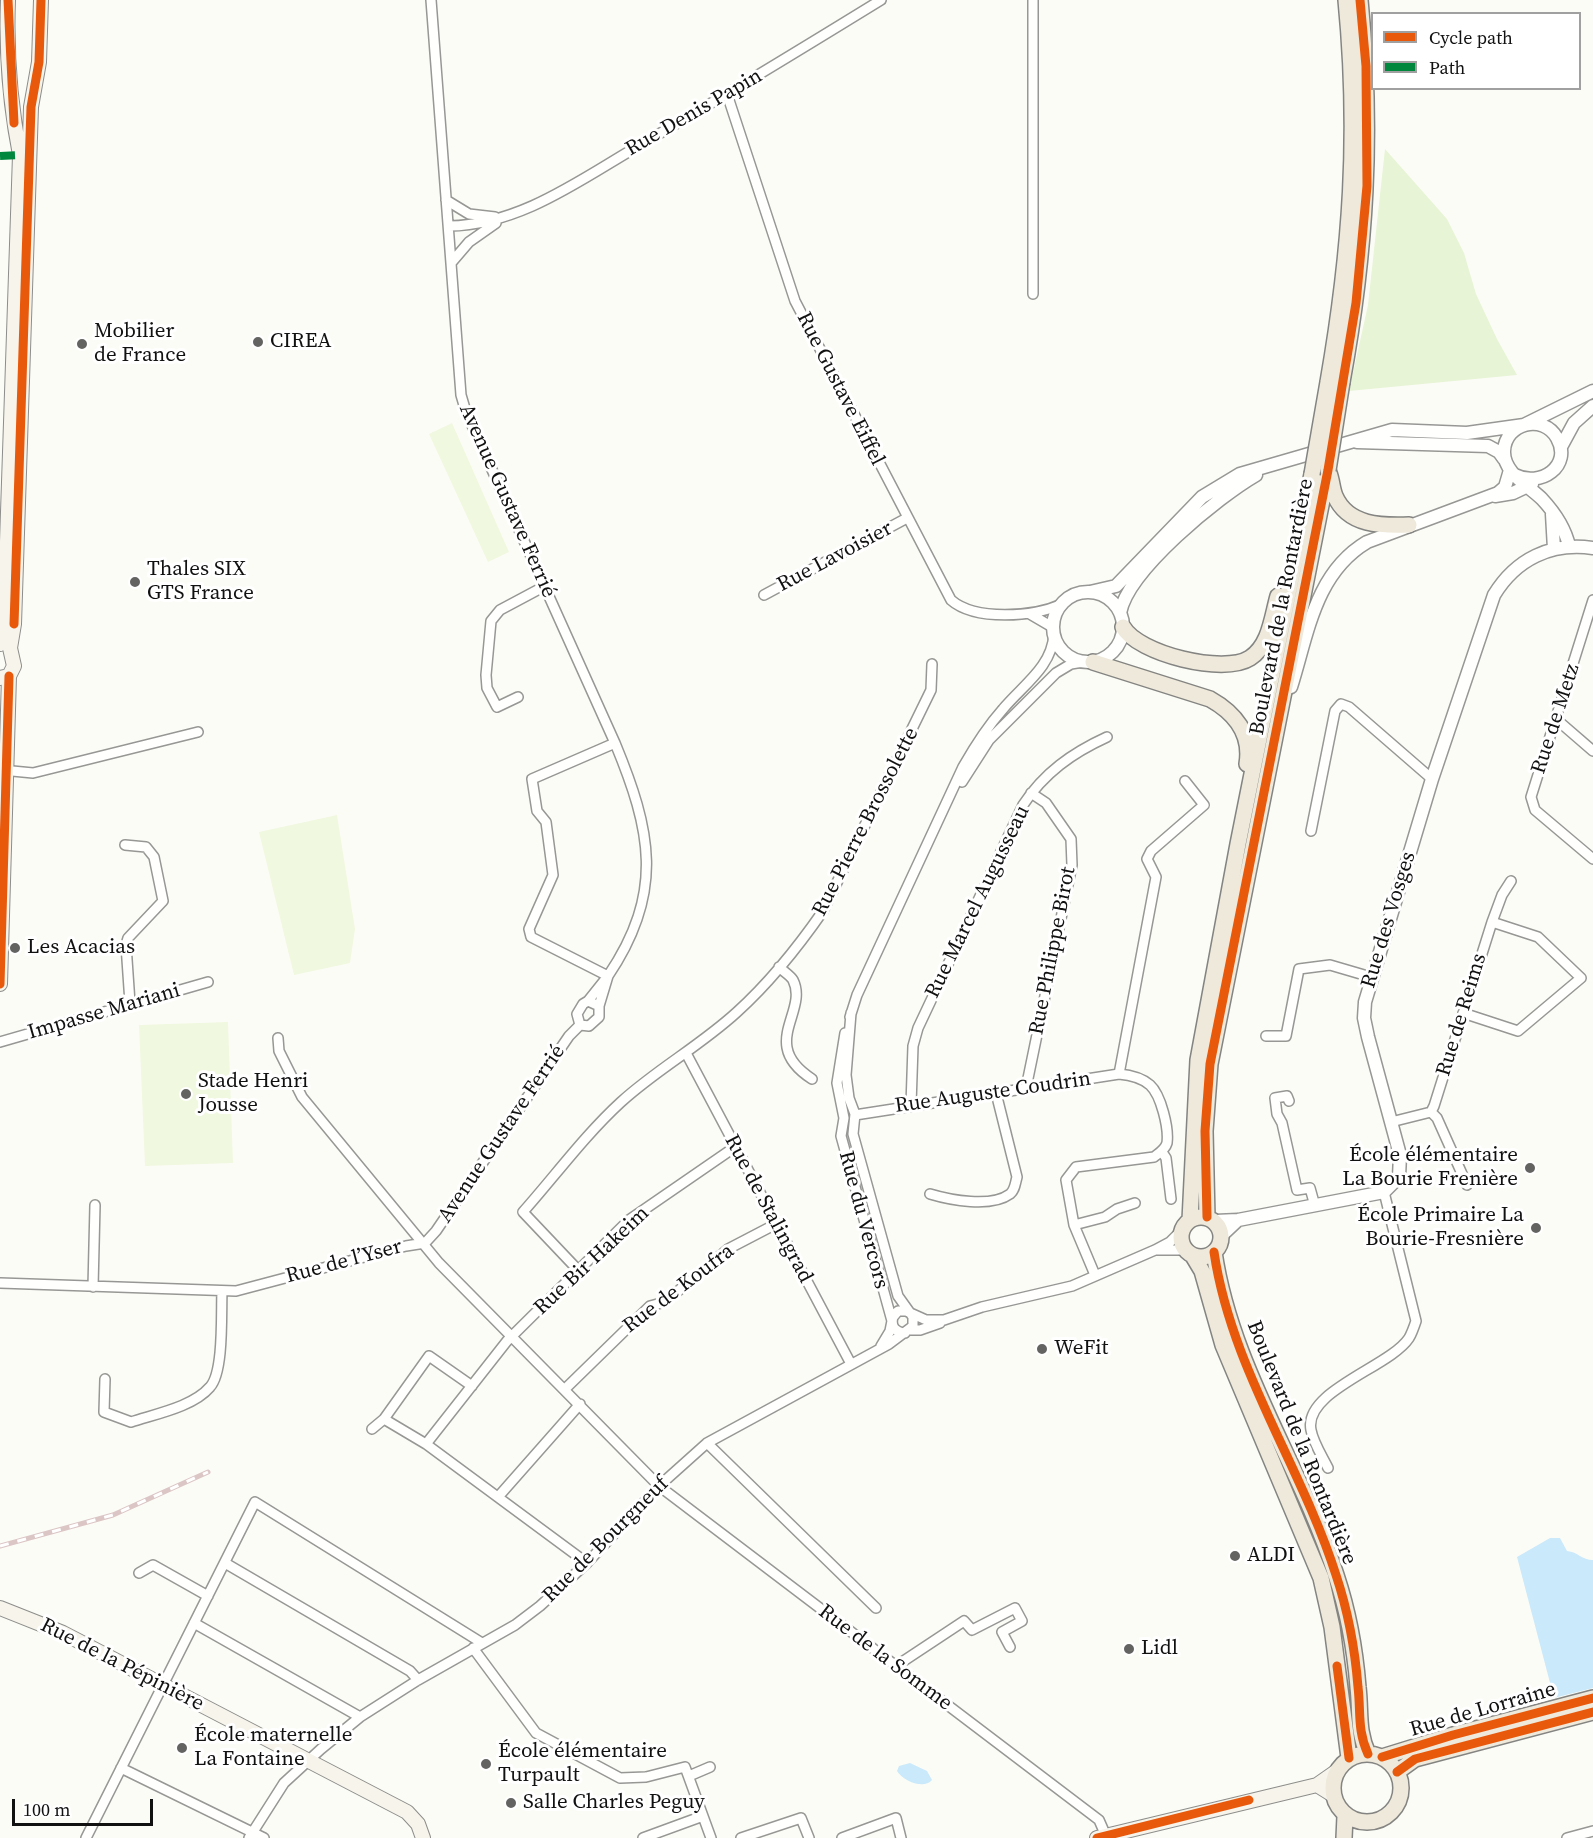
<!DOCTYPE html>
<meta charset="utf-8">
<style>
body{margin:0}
#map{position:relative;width:1593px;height:1838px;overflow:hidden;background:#fcfcf7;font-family:"Source Serif 4",serif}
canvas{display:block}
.legend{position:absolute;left:1371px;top:12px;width:210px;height:78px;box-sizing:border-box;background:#fff;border:2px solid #a0a0a0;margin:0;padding:8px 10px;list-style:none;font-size:18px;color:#111}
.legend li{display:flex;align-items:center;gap:12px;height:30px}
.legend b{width:30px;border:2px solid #a0a0a0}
.scale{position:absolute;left:12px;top:1799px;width:141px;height:27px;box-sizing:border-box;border:3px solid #111;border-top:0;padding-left:8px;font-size:18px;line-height:21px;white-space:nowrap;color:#111;-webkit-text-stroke:4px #fff;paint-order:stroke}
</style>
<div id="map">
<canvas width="1593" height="1838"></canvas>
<ul class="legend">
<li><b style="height:8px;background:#e8590c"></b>Cycle path</li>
<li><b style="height:8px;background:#00873e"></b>Path</li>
</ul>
<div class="scale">100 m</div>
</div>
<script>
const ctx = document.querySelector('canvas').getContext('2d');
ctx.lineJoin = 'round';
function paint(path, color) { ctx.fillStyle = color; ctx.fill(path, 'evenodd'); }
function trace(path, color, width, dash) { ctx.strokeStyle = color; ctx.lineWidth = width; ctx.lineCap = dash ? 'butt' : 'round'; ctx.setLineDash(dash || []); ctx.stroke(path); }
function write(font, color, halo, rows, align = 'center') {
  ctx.font = font + ' "Source Serif 4",serif'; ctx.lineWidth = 6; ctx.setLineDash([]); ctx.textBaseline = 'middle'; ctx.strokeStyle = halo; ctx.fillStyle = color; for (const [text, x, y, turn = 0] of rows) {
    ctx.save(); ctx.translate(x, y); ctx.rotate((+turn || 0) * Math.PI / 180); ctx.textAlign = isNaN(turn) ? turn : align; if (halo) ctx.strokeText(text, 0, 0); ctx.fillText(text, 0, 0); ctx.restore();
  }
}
paint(new Path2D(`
 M1385 149 1447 219 1464 253 1476 294 1497 339 1517 375 1349 391 1368 305Z`), '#e7f4d5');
paint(new Path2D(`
 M452 423 509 552 488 562 429 434Z
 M337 815 355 929 350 963 294 975 259 832Z
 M228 1022 233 1163 145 1166 139 1025Z`), '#f0f8df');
paint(new Path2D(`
 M1550 1538H1560L1567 1551C1578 1552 1582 1560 1593 1560V1688L1554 1698 1517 1557Z
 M910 1763 927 1771 932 1780C924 1790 903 1781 897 1771L899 1766Z`), '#cae9fa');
const minor = new Path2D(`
 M431 0 461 395 466 412 615 743C651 830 665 892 608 976L531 937 529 929 553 875 546 822 537 811 532 779 615 743
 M1033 0V294
 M727 94 795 301 951 600C975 621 1034 617 1062 604
 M446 200 469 214 495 217
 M449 226C523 225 585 176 647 141 726 95 803 48 881 0
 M451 263 469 242 496 223
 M764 595 907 518
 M1593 600 1531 797 1535 810 1593 859
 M1030 614 1054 628
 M518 697 497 707 487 688 486 675 491 621 500 610 545 586
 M1556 719 1593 751
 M2 770 33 773 198 732
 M962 782 989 740 1056 673 1071 664 1083 662
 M1311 831 1335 711 1341 704 1349 707 1432 779
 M125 845 146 847 154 857 163 901 128 938 126 945 130 1003
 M779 967C783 971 791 976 793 980 809 1012 758 1044 812 1079
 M588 1001 608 976 599 1006V1017L589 1026 580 1025 577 1014 583 1004 588 1001 599 1006
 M1463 1013 1518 1031 1581 978 1538 937 1492 922
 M850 1017 857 995 963 767C975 746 987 727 1003 709 1023 685 1052 667 1054 634
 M1266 1036H1286L1299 969 1330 965 1371 977
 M278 1038 279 1051 302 1097 439 1263 659 1486 1099 1820 1106 1836
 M0 1042 208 982
 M686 1053 851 1364
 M1119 1074 1156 877 1147 859 1151 851 1204 805 1185 781
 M1026 1088 1072 865 1071 839 1046 803 1031 793
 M1289 1101 1287 1096 1275 1098 1277 1114 1282 1123 1297 1190 1310 1188 1315 1206
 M911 1105 913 1046 918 1028 1023 805C1044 773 1072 753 1107 737
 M1431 1112 1437 1118 1467 1185
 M855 1115 1119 1074C1130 1075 1142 1078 1150 1085 1161 1095 1169 1128 1167 1143 1165 1150 1159 1153 1154 1157L1076 1167 1066 1180 1074 1225 1095 1275
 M844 1118 837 1083 845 1033
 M844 1118 841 1136 892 1321 890 1331 881 1346
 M1391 1122 1431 1112 1434 1106 1492 922 1502 895 1511 881
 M1162 1152 1166 1158 1171 1199
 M930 1194C950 1200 991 1208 1010 1194 1015 1190 1015 1184 1017 1177L996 1093
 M1074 1225 1105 1217 1117 1209 1135 1203
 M425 1243 436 1231 569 1036 580 1025
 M1157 1250H1186
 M578 1270 523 1212C555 1176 585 1135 621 1102 657 1069 700 1046 737 1012 769 983 798 947 823 911L931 690 932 664
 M0 1283 236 1291 406 1246 425 1243
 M93 1287 95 1205
 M910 1330H920L940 1323
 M905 1333C896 1332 890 1327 893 1317L898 1311H906L926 1320H944L982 1307 1072 1286 1155 1250 1170 1242 1181 1231
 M105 1379 104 1412 131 1422C155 1414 193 1407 210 1387 224 1372 221 1313 222 1292
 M565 1389 650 1306 665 1302 728 1249 776 1224
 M384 1419 426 1444 587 1563
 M372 1429 384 1419 429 1356 472 1386
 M707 1443 876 1608
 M426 1444 507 1341 629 1220 735 1147
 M1328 1468C1322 1456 1313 1442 1311 1430 1303 1391 1390 1367 1409 1338 1412 1333 1414 1327 1416 1321L1384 1192
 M498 1497 580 1404
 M225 1563 410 1671 418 1680
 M139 1573 153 1565 208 1596
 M194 1623 360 1717
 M473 1648 536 1733 620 1778 646 1777 685 1767 711 1838
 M896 1666 964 1621 972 1630 1015 1608 1022 1621 1002 1632 1010 1647
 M121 1768 264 1838
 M689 1776 710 1767
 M86 1838 255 1502 482 1643
 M249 1838 284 1783 321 1749 360 1717 418 1680 515 1625 540 1606 587 1563 659 1486 707 1443 889 1344 913 1326V1317L898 1296 853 1134 855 1114 849 1098 846 1075 851 1013
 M643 1838 703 1816
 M741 1838 801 1818 809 1838
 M842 1838 896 1818 901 1838
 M1567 1838 1593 1831`);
const tertiary = new Path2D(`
 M1357 442 1488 446 1499 452 1504 459
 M1561 447 1574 423 1593 406
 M1515 475C1540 488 1573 466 1557 438 1543 413 1505 423 1504 451 1503 473 1529 486 1542 499 1555 513 1565 528 1569 546
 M1495 496 1513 493 1532 484
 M1552 514 1554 549
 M1090 592 1116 586 1202 497 1240 474 1392 430 1467 433 1524 425 1593 391
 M1053 627a35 35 0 1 1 70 0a35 35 0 1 1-70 0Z
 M1120 613C1128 570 1218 497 1256 475
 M1291 687C1308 633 1315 573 1367 542L1498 493 1505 487 1510 470
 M1215 1221 1238 1220 1384 1192 1399 1177 1400 1155 1368 1037 1364 1018 1365 1002 1432 779 1494 595C1516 559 1551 542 1593 548
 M1221 1236 1238 1220`);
const secondary = new Path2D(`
 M0 644 4 631 20 155C10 104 6 52 8 0
 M0 678 9 676 14 666 10 648 14 624 31 107 39 62 41 0
 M0 984 9 676
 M0 1608 63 1633 407 1812 418 1824 423 1838
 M1317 1785 1333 1795
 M1097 1838 1317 1785 1337 1771`);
const primary = new Path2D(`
 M1328 382C1351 250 1359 134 1346 0
 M1342 382C1366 252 1373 132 1360 0
 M1329 473C1332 481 1332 489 1335 496 1348 526 1382 526 1409 525
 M1123 627C1138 654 1224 675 1250 658 1270 645 1272 617 1278 596
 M1093 662 1210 699C1235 713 1252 734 1247 764
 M1181 1237a20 20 0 1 1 40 0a20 20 0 1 1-40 0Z
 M1207 1217 1205 1131 1210 1064 1328 470
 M1190 1220 1198 1060 1238 844 1312 474
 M1214 1252C1231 1368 1301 1465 1336 1575 1348 1611 1355 1649 1358 1687 1361 1712 1357 1730 1368 1754
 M1193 1256 1202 1271 1223 1345 1321 1578 1332 1627 1349 1758
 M1333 1788a34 34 0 1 1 68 0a34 34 0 1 1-68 0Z
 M1382 1757 1453 1735 1593 1698
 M1397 1772 1415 1759 1593 1712
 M1344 1838 1345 1816`);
trace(minor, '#979795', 12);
trace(tertiary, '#979795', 15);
trace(secondary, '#8d8d8b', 16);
trace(primary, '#848482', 18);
trace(minor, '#fffffe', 9);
trace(tertiary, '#fffffe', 12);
trace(secondary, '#f6f4eb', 14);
trace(primary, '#eee9da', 15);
const rail = new Path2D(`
 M0 1546 113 1515 208 1472`);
trace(rail, '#dbc5c5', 5);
trace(rail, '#fff', 3, [9]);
const primaryBridge = new Path2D(`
 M1328 470 1342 382
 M1312 474 1328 382`);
trace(primaryBridge, '#848482', 18, []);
trace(primaryBridge, '#eee9da', 15);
trace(new Path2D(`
 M0 156 20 155`), '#00873e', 8, [15, 8]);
trace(new Path2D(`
 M8 0 14 123
 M14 624 31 107 39 62 41 0
 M0 984 9 676
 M1207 1217 1205 1131 1210 1064 1328 470 1356 303 1367 186 1366 66 1360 0
 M1214 1252C1231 1368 1301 1465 1336 1575 1348 1611 1355 1649 1358 1687 1361 1712 1357 1730 1368 1754
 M1337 1666 1349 1758
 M1382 1757 1453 1735 1593 1698
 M1397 1772 1415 1759 1593 1712
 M1097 1838 1249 1800`), '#e8590c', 9);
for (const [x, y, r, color] of [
 [258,342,6,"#636362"],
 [82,344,6,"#636362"],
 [135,582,6,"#636362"],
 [15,948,6,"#636362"],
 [186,1094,6,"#636362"],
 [1530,1168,6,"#636362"],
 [1536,1228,6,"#636362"],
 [1042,1349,6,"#636362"],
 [1235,1556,6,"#636362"],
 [1129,1649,6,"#636362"],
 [182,1748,6,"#636362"],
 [486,1764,6,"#636362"],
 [511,1803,6,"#636362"]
]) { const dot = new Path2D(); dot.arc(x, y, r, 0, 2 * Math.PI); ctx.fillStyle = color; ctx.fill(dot); trace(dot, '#fff', 2); }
write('21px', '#111', '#fff', [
 ["Rue Denis Papin",694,113,-30],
 ["Rue Gustave Eiffel",840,389,63],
 ["Avenue Gustave Ferrié",507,501,66],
 ["Rue Lavoisier",835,557,-28],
 ["Boulevard de la Rontardière",1282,607,-79],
 ["Rue de Metz",1556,719,-72],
 ["Rue Pierre Brossolette",866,822,-63],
 ["Rue Marcel Augusseau",978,902,-64],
 ["Rue des Vosges",1389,920,-73],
 ["Rue Philippe Birot",1053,951,-79],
 ["Impasse Mariani",104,1012,-16],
 ["Rue de Reims",1462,1015,-73],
 ["Rue Auguste Coudrin",993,1093,-8],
 ["Avenue Gustave Ferrié",502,1134,-56],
 ["Rue de Stalingrad",768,1209,62],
 ["Rue du Vercors",863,1220,75],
 ["Rue Bir Hakeim",592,1261,-43],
 ["Rue de l’Yser",344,1262,-15],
 ["Rue de Koufra",679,1289,-37],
 ["Boulevard de la Rontardière",1301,1443,68],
 ["Rue de Bourgneuf",606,1540,-45],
 ["Rue de la Somme",885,1658,37],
 ["Rue de la Pépinière",122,1665,27],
 ["Rue de Lorraine",1483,1710,-16]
]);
write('21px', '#111', '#fff', [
 ["Mobilier",94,332],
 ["de France",94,356],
 ["CIREA",270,342],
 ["Thales SIX",147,570],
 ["GTS France",147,594],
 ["Les Acacias",27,948],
 ["Stade Henri",198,1082],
 ["Jousse",198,1106],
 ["École élémentaire",1518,1156,"right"],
 ["La Bourie Frenière",1518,1180,"right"],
 ["École Primaire La",1524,1216,"right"],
 ["Bourie-Fresnière",1524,1240,"right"],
 ["WeFit",1054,1349],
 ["ALDI",1247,1556],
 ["Lidl",1141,1649],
 ["École maternelle",194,1736],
 ["La Fontaine",194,1760],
 ["École élémentaire",498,1752],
 ["Turpault",498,1776],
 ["Salle Charles Peguy",523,1803]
], 'left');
</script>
